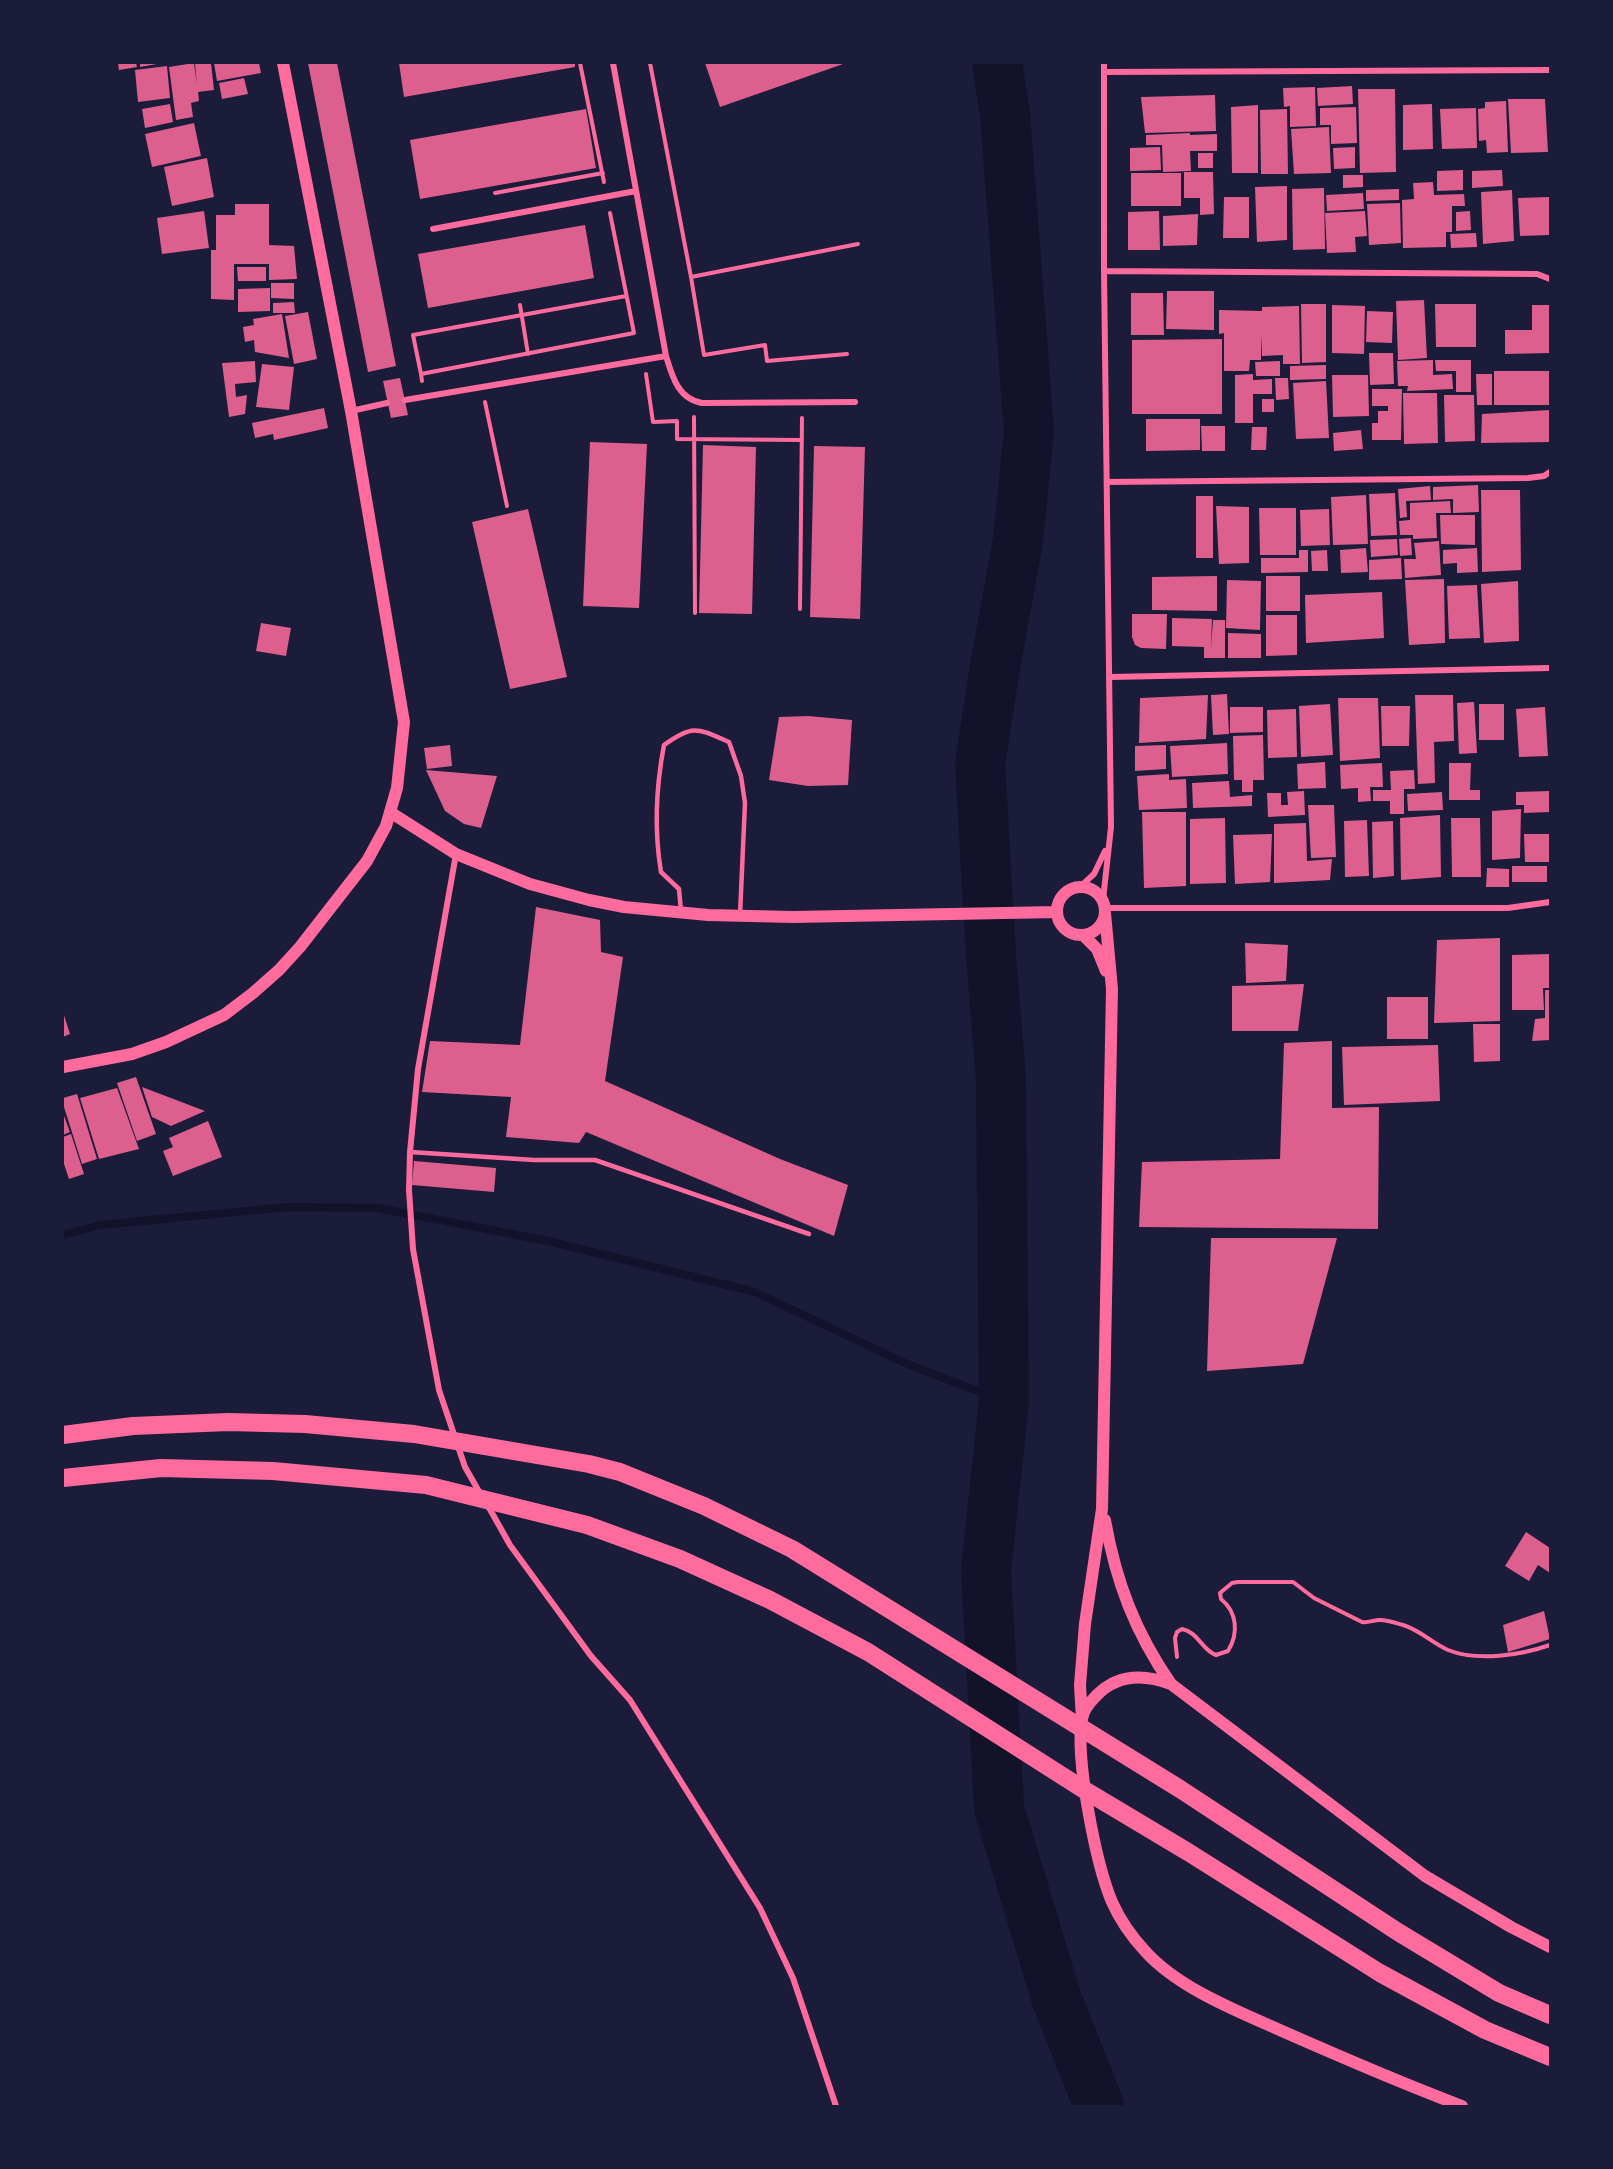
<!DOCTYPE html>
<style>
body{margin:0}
#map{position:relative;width:1613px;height:2169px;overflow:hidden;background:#1b1b3a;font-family:Poppins,sans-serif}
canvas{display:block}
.frame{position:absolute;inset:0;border:64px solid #1b1b3a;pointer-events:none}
</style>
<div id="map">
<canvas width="1613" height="2169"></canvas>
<div class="frame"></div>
</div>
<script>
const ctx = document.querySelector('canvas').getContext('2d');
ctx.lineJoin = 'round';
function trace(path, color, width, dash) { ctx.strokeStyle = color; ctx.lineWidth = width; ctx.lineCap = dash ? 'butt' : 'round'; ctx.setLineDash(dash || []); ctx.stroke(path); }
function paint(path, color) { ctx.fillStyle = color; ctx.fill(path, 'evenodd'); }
trace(new Path2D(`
 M63 1235 100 1225 288 1207 378 1208 548 1241 755 1292 907 1364 1004 1401`), '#12122b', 8);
trace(new Path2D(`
 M997 63 1005 114 1029 432 1018 540 995 667 980 763 991 956 1001 1079 1004 1401 986 1570 999 1808 1056 1997 1099 2106`), '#12122b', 50);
paint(new Path2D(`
 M118 63H136L137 67 119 70Z
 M140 63H157V64L140 67Z
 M194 63 197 85 195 63H211L214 90 198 92 199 101 191 103 193 117 176 120 169 67Z
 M214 63H259L261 73 217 81Z
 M308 63H337L396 366 368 372Z
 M399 63H575V67L404 97Z
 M705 63H846L720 107Z
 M167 66 170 98 138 102 135 70Z
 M244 78 248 94 222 99 219 83Z
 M1352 86 1353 104 1318 106 1317 88Z
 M1315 87 1316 126 1290 127V106L1284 107 1283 88Z
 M1358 89H1395L1396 172 1360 173Z
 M1215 95 1216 131 1145 133 1141 97Z
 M1508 99H1545L1548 152 1511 153Z
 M1506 101 1508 152 1487 153 1486 140 1479 141 1478 109 1485 108V102Z
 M170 104 173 122 145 128 142 109Z
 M1432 104 1433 149 1403 150V105Z
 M1258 105V173H1232L1231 107Z
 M1356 107 1357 143 1331 144V125H1320V108Z
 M1476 108 1477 148 1442 149 1440 109Z
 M586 109 596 168 420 199 410 140Z
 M1287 109 1288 174H1261L1260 110Z
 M194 123 201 156 152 167 145 134Z
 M1329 127 1331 173 1294 174 1291 129Z
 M1190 133V135L1217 134V151H1190L1191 171 1163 172 1162 145H1146V135Z
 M1160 147 1161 170 1130 171V148Z
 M1355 147V168L1334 169 1333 148Z
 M1198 153H1213V168H1198Z
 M207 158 214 197 172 206 164 167Z
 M1463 170V190L1437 191V171Z
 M1502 170 1503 186 1472 188V171Z
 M1184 172H1213L1214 214 1200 215V198H1184Z
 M1131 173H1181V206H1131Z
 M1343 175H1363V187L1343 188Z
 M1433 182 1434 195 1464 194 1465 206H1452V232H1446V247L1403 248 1402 200 1414 199 1413 183Z
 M1287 186V240L1257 242 1255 187Z
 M1324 188 1325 249 1293 250 1292 189Z
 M1399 189V200L1366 201V190Z
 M1512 190 1514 241 1483 244 1481 192Z
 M1363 193 1364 209 1327 211 1326 195Z
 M1224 197H1249V238H1223Z
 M1549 197 1550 235 1520 236 1518 198Z
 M1400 203 1401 243 1369 245 1367 204Z
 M235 204H269V245L294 246 297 279 269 280V264H234V300L211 299V250H216V215H235Z
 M204 211 209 248 162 254 157 218Z
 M1159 211 1160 250H1128V212Z
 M1365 211 1367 236 1355 237 1356 252 1327 253 1325 213Z
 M1470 211 1471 230 1456 231V212Z
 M1198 214 1197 245 1163 246V216Z
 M585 225 594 278 428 308 418 254Z
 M1476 233 1477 247 1451 248 1450 234Z
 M237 267H266V281H238Z
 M271 283H294V299L271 298Z
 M270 288V311L238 312V289Z
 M1167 291H1214V330L1166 329Z
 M1131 293H1163L1164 335H1131Z
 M1424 300 1427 358 1398 360 1396 301Z
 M294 302 295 313H273V303Z
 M1301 304H1326V362L1302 363Z
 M1435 304H1476V347H1436Z
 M1332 305 1365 306 1364 354 1332 353Z
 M1532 305H1550V353L1505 354V330H1532Z
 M1299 306 1300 364H1283V355L1262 356 1261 335V360H1250L1249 371H1224V333L1219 334V310L1262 311V307Z
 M1367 311 1393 312 1392 343 1366 342Z
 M308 312 317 359 294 364 285 316Z
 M282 314 289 358 255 352 254 340 245 342 243 327 254 325 253 319Z
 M1222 339V414H1132V340Z
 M1369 353H1393L1394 384 1370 385Z
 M1433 360V375L1452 374 1453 389 1407 391 1408 386H1398L1397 361Z
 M1435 360H1471V392H1456V371H1436Z
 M255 361 256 382 235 384 236 397 247 395 245 414 229 417 222 363Z
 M1280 361V376H1256L1255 362Z
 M262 364 294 367 289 410 256 407Z
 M1326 365V379L1290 380V366Z
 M1494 371H1550V405H1494Z
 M1253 374V380L1272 379V394H1253V423H1235V375Z
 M1476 374H1492V405H1477Z
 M1332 375H1368L1369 416 1333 417Z
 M400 378 408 415 391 418 383 381Z
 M1275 378H1288L1289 399 1276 400Z
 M1326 381 1329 438 1296 439 1293 383Z
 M1372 389H1402L1401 440H1372V423H1378V411H1388V406H1372Z
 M1403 393H1437L1438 443 1404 444Z
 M1444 395H1474L1475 441 1445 442Z
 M1262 399H1274V412H1262Z
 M324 408 328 428 274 440 273 434 255 438 252 423Z
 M1550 410V442L1481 443 1482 414Z
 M1146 419H1200V450L1146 451Z
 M1201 426H1225V451H1202Z
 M1252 427H1267L1266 450H1251Z
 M1361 430 1363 449 1334 451 1333 433Z
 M590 442 647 444 639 608 583 606Z
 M703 445 756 447 752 614 699 613Z
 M814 446 865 447 860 619 810 617Z
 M1478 485 1479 512 1453 513V499L1433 500V487Z
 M1430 486 1431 500 1406 501 1407 517 1400 518 1398 489Z
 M1481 490H1520L1521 570 1482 572Z
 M1395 493 1397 535 1371 536 1369 494Z
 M1366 495 1368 544 1333 545 1331 497Z
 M1196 496H1213V558H1196Z
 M1450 501 1451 513H1436L1437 538 1413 539V535H1400L1399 521 1410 520V503Z
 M1216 506 1249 507V563L1219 564Z
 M1259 508H1296V555H1260Z
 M528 509 567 677 510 689 472 522Z
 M1329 509 1330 545 1301 546 1300 510Z
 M1440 515H1475V545L1441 544Z
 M1411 538 1412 555 1400 556 1399 539Z
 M1397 539 1398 555 1371 557 1370 540Z
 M1439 541 1441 575 1405 578 1404 559H1416L1414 543Z
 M1366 548 1368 572 1341 573 1340 550Z
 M1477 548 1478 572 1457 573V563L1443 564V550Z
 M1299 550H1308V572L1261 573V558H1299Z
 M1327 550 1328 571H1312L1311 551Z
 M1401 558 1402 579 1369 580V560Z
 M1217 576V611L1152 610V577Z
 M1266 576H1300V611H1266Z
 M1444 579 1445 643 1409 645 1405 580Z
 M1227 580 1261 581 1260 630 1226 628Z
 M1518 581 1519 641 1484 643 1481 584Z
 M1477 585 1480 638 1449 639 1447 586Z
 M1382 592 1384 638 1306 643 1305 595Z
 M1132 614H1167L1166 649 1141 648 1135 645 1132 637Z
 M1266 615H1297V655L1266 656Z
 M1172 618 1212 619 1211 648 1213 620H1225V658H1204V647L1172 646Z
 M261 623 291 628 286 656 256 651Z
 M1228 633 1261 634V658H1228Z
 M1227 694 1229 734 1213 735 1211 695Z
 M1208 695 1206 739 1139 743 1140 698Z
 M1415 695H1453L1454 741 1434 742 1435 783 1418 784Z
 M1338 698H1378L1380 758 1340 761Z
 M1474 702 1477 753 1459 754 1457 703Z
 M1330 704 1333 755 1301 757 1299 706Z
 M1479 704H1504V740H1479Z
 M1381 706H1410L1409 746H1382Z
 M1230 707H1263V732L1230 733Z
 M1545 707 1548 756 1519 757 1516 709Z
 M1296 709 1297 757 1268 758 1267 710Z
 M808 716 852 720 848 785 808 786 769 780 779 717Z
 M1263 735 1264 780H1253V792H1242V780H1234L1233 736Z
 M1227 743 1228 774 1172 777 1170 746Z
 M450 745 452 766 427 769 424 748Z
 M1166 745V769L1135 771V746Z
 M1325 762 1326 788 1298 789 1297 764Z
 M1382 763 1383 787H1370L1371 801 1358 802V788L1341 789 1340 765Z
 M1449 763H1471L1470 790H1480V800H1449Z
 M426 770 497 776 481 828 464 824 445 811Z
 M1414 770 1415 789H1404V814H1390V801H1373V790H1391L1390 771Z
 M1169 774V780L1186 779 1187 808 1139 810 1137 776Z
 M1229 781 1230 797 1252 795V806L1193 808 1192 783Z
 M1304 791 1305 815 1268 817 1267 793H1281V805H1288L1287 792Z
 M1550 791V812L1524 813V805H1516V792Z
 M1442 792 1443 810 1408 811 1407 794Z
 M1308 805H1334L1336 857 1311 858Z
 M1521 809 1520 858 1492 860V811Z
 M1142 812H1186V886L1144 888Z
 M1440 815 1441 877 1401 880 1400 818Z
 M1225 818 1226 883 1190 884V819Z
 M1451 818H1480L1481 877H1452Z
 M1367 820 1369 876 1345 877 1344 821Z
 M1393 821 1394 876 1373 878 1372 822Z
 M1306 823 1307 861 1332 859 1330 880 1274 883V824Z
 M1272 834 1270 882 1235 884 1233 835Z
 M1524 834H1550V862H1525Z
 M1512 866H1547V882H1512Z
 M1487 868 1509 869V887H1486Z
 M536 907 600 920 601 952 623 957 605 1081 780 1159 848 1185 834 1236 586 1132 579 1143 506 1137 511 1097 422 1092 430 1041 520 1045Z
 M1500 938V1021L1434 1023 1437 940Z
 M1245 943 1288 945 1286 981 1246 983Z
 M1550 954V988H1543L1544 1010H1512V955Z
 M1304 984 1298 1031H1232V986Z
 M1545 990H1550V1040L1532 1041 1535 1019 1545 1018Z
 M1387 997H1428V1039H1387Z
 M63 1012 70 1034 63 1037Z
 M1473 1024H1500V1061L1474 1062Z
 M1332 1041V1108L1379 1107 1378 1229 1139 1227 1142 1162 1280 1159 1284 1043Z
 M1438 1045 1440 1101 1344 1105 1342 1047Z
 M136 1077 156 1134 137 1141 117 1083Z
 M142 1087 205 1111 171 1126 152 1117Z
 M117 1088 139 1149 99 1159 80 1098Z
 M77 1094 97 1159 82 1164 63 1104V1098Z
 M63 1113 70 1132 63 1135Z
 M208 1121 222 1157 173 1176 163 1151 173 1147 169 1138Z
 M71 1134 84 1174 69 1179 63 1161V1137Z
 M414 1161 496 1168 494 1192 412 1185Z
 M1211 1238H1337L1303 1364 1207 1371Z
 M1526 1532 1550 1548V1573L1538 1565 1529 1581 1505 1566Z
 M1544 1611 1550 1639 1508 1652 1503 1625Z`), '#dd5f8e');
trace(new Path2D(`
 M580 63 604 182
 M650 63 691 277 858 244
 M495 193 603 173
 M691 277 704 355 765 345 767 361 847 354
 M520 305 528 354
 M421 374 413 335 626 296
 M646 374 653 422 677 421V439L802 440
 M422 381 421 374 634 333 610 213
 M485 402 507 506
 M694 417 695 613
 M800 609 802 418
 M1177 1657 1175 1638 1177 1632 1182 1629C1198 1632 1202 1650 1216 1655L1228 1651C1239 1633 1237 1612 1221 1599L1220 1593 1232 1583 1238 1582H1293L1314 1598 1362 1622C1369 1623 1373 1620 1380 1620 1387 1620 1396 1623 1403 1625 1420 1630 1432 1643 1448 1650 1478 1662 1521 1655 1550 1645`), '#ff6b9d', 4);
trace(new Path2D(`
 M681 911 679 889 661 872C654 830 656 787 664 745 693 724 697 728 729 742L741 776 745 803 740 915
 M410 1152 534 1160H595L809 1234`), '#ff6b9d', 4.5);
trace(new Path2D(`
 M613 63 666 356C672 376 678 399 702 403L855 402
 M1105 72 1550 70
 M433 229 636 191
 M1104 271 1537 274 1550 279
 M405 400 666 356
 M351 411 387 403
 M1107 482 1528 478 1544 476 1550 472
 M1110 677 1550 668
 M456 854 418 1069 410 1152 409 1190 413 1249 439 1390 465 1467 481 1495
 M1081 886 1094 874 1105 851
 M1103 900 1111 827 1104 271V63
 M1105 908H1508L1550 902
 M487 1504 510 1545 591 1656 630 1700 760 1908 793 1978 836 2106`), '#ff6b9d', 6);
trace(new Path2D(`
 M390 812 456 854 530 884 589 900 624 907 708 915 793 917 1057 912
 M1057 911a24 24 0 1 1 48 0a24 24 0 1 1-48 0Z
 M1083 935 1097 949 1106 971
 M63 1067 132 1054 166 1042 224 1015 253 993 279 970 300 947 367 861 386 826 397 788 404 722 351 411 283 63
 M1105 1520C1116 1582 1135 1632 1171 1684L1425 1876 1511 1927 1550 1947
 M1171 1684C1144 1674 1117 1674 1096 1696 1090 1702 1083 1711 1082 1719 1075 1759 1096 1864 1112 1902 1120 1920 1132 1937 1145 1951 1178 1988 1237 2011 1282 2031 1341 2057 1401 2083 1462 2106
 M1082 1719 1080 1685 1085 1624 1102 1509 1112 989 1105 913`), '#ff6b9d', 12);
trace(new Path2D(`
 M63 1435 133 1426 228 1422 305 1424 414 1434 589 1464 620 1472 704 1506 792 1549 1180 1789 1398 1932 1499 1993 1550 2015
 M63 1478 161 1468 273 1471 426 1485 587 1525 680 1559 770 1600 868 1652 1086 1791 1188 1852 1380 1973 1485 2030 1550 2057`), '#ff6b9d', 18);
</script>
